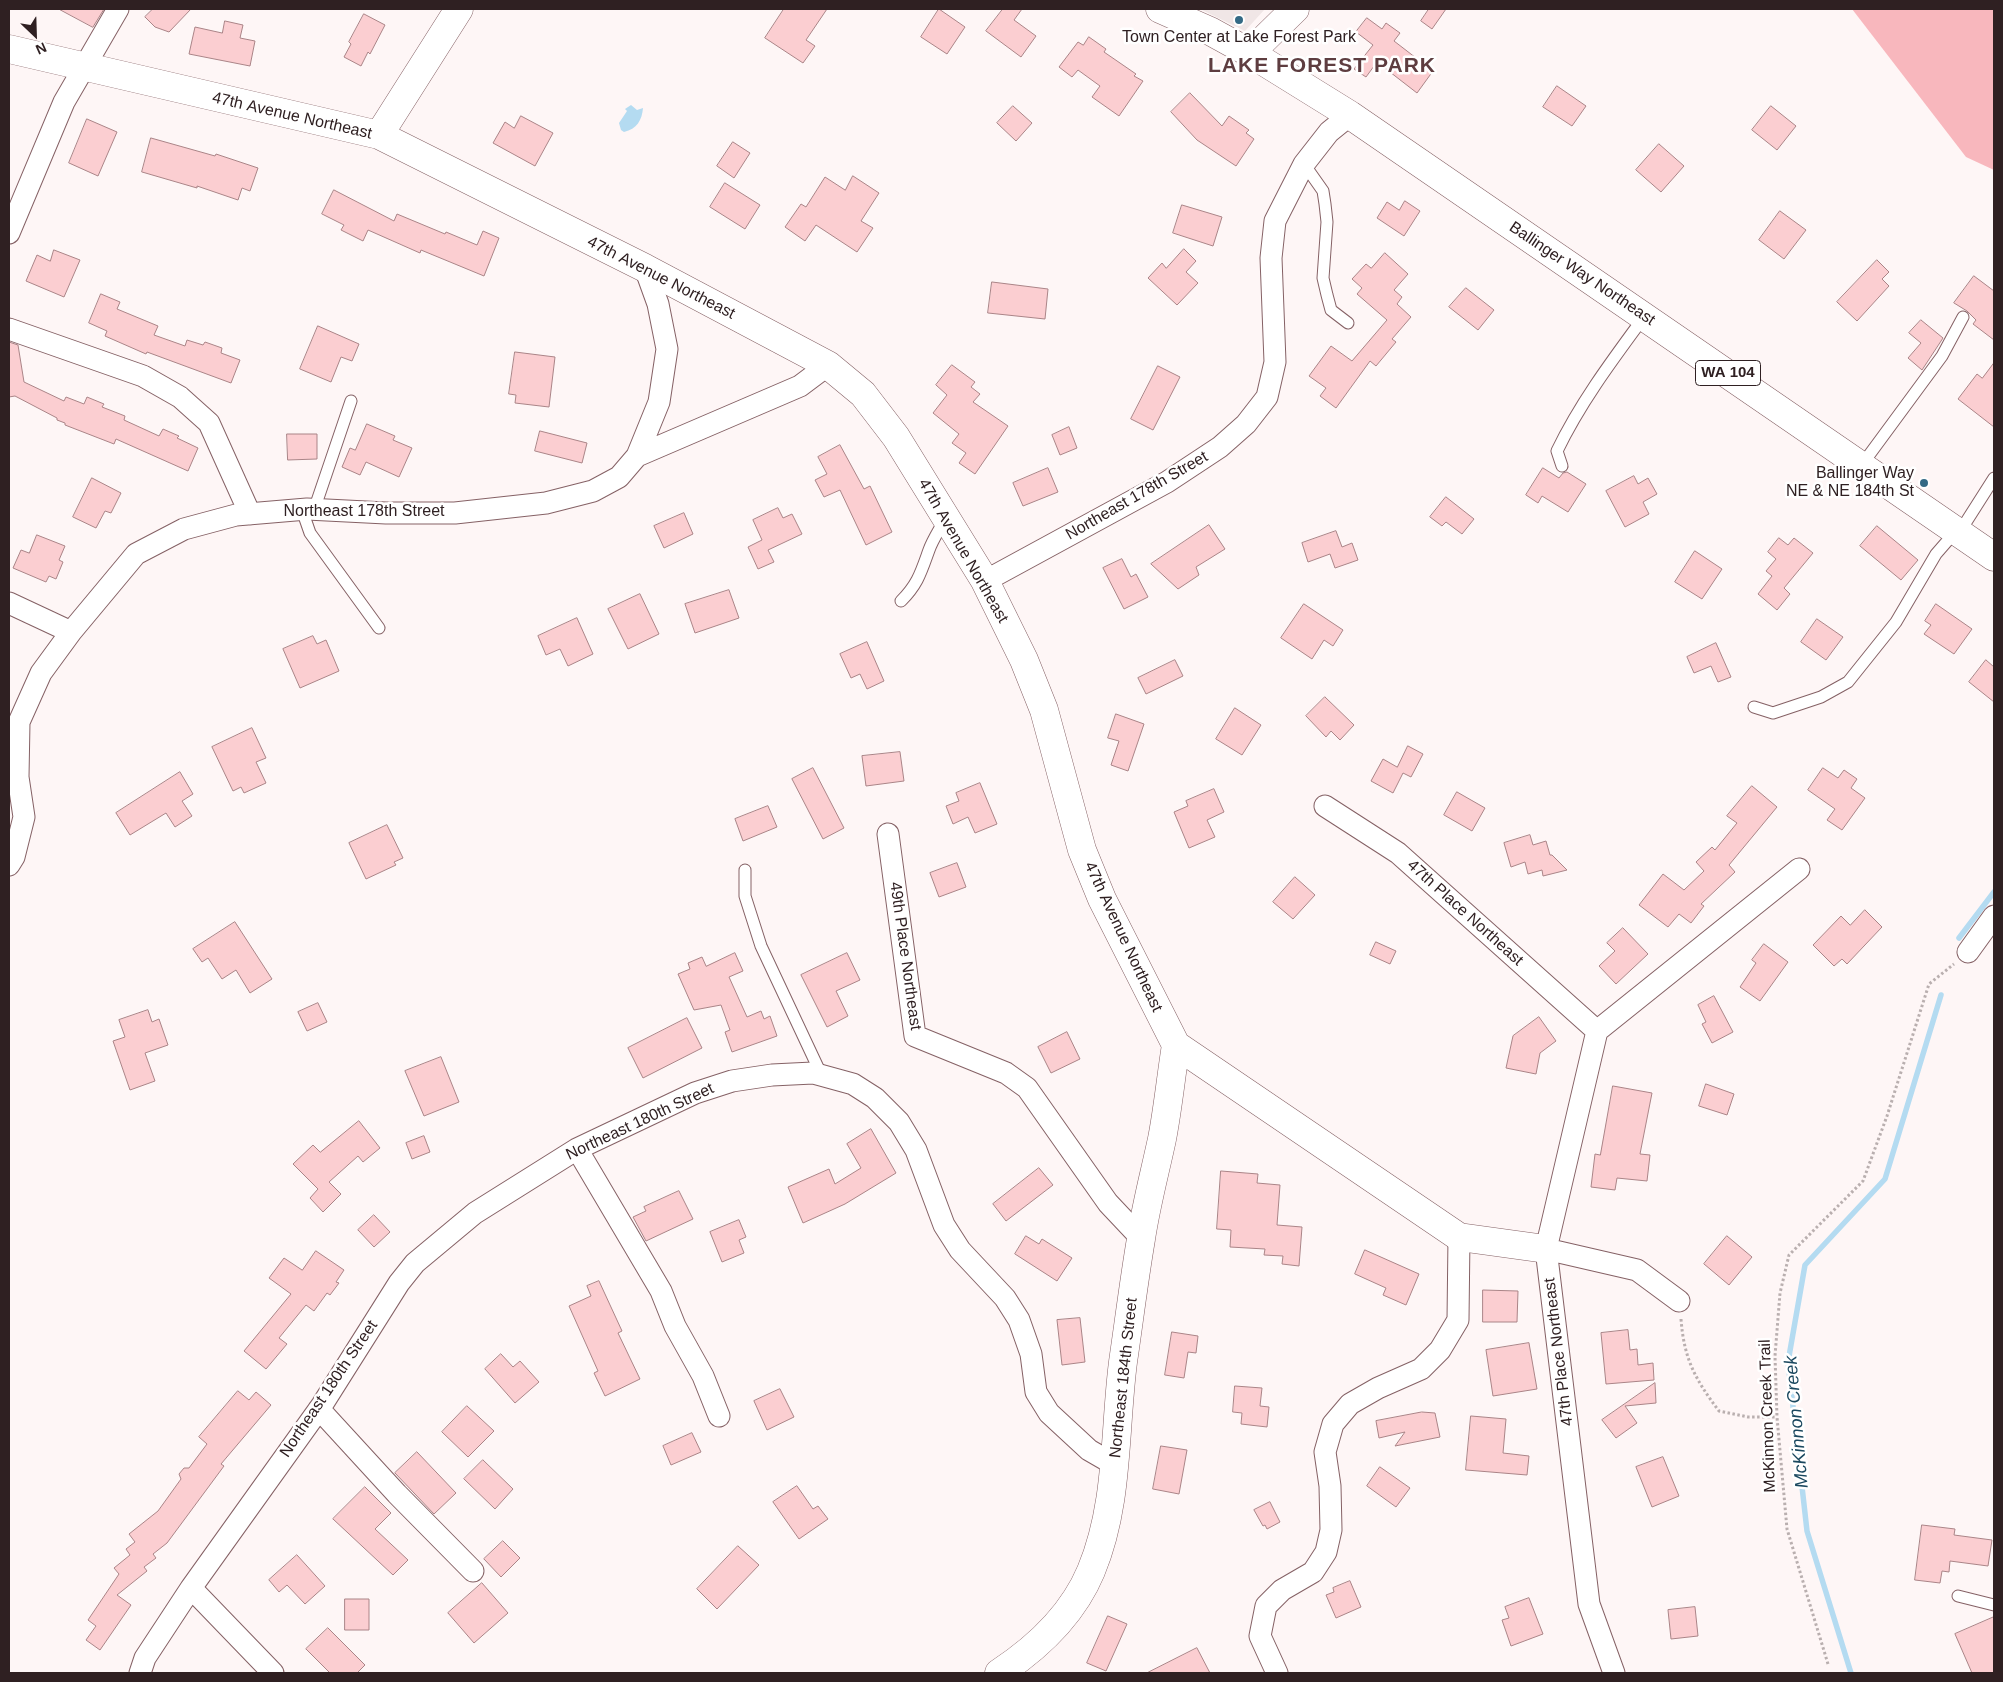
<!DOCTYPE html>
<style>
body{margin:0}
#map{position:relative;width:2003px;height:1682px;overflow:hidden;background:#fef6f6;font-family:Helvetica,sans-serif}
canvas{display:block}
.frame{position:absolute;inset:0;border:10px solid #2f2022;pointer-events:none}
.north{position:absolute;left:10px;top:10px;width:50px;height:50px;-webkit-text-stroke:4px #fff;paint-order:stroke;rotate:156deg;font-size:14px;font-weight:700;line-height:20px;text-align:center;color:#2f2022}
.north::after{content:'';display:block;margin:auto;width:18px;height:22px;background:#2f2022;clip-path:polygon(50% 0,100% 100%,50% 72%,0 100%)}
</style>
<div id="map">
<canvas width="2003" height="1682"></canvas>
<div class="frame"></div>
<div class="north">N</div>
</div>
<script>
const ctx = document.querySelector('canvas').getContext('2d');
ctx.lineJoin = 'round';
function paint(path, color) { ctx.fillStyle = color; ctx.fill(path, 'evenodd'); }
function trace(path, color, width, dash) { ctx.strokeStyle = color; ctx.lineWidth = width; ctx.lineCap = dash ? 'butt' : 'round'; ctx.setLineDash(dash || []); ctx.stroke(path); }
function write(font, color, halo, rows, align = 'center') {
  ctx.font = font + ' Helvetica,sans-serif'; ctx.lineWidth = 5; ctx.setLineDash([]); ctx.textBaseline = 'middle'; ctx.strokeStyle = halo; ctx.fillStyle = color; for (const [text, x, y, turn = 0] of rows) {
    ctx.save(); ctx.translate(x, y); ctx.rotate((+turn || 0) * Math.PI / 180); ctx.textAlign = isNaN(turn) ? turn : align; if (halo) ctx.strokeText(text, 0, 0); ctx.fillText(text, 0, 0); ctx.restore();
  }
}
paint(new Path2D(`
 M1200 9H1265L1245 31Z`), '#f0e6e6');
paint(new Path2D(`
 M1852 9H1994V170L1966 157Z`), '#f8b7bd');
paint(new Path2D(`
 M631 105 637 110 643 108C642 120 637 129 624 132L621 130 619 123 627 111 625 109Z`), '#b4dbf1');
trace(new Path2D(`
 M1959 938 1994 892
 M1851 1673 1807 1531 1788 1362 1805 1265 1885 1179 1941 995`), '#b4dbf1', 5.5);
const building = new Path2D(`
 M59 9H104L93 27Z
 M153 9H191L169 32 155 27 145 17Z
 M784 9H827L806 40 815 46 803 63 765 38Z
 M939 9 965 27 947 54 921 37Z
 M1003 9H1022L1014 20 1036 36 1021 57 986 31Z
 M1429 9H1446L1432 29 1421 21Z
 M364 14 385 25 370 54 368 52 361 66 344 57 351 44 349 42Z
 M1367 18 1382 29 1386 23 1400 33 1394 41 1433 71 1417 93 1377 62 1366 77 1354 69 1373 45 1356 32Z
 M225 21 243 25 240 38 255 41 250 66 189 54 195 27 222 33Z
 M1089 37 1106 49 1104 52 1136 74 1134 76 1143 81 1119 116 1092 97 1100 86 1078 70 1072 77 1059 67 1078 42 1083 45Z
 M1557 86 1586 106 1572 126 1543 107Z
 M1190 93 1222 126 1229 116 1249 130 1246 133 1254 139 1236 166 1197 140 1171 112Z
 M1013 106 1032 123 1016 141 997 123Z
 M1771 106 1796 126 1777 150 1752 130Z
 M521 116 553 133 535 166 493 143 505 122 514 128Z
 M87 119 117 132 98 176 69 163Z
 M151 138 215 156 216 154 258 168 250 191 242 188 238 200 197 186V188L142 172Z
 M733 142 750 153 734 178 717 166Z
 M1659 144 1684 166 1661 192 1636 170Z
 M853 176 879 193 861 221 873 228 857 252 816 225 805 241 785 227 801 204 806 207 825 177 845 190Z
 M725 183 760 205 745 229 710 207Z
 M334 190 394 221 397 214 445 234 446 232 477 245 483 231 499 238 484 276 421 250 420 253 368 230 363 241 341 230 344 225 322 214Z
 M1405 201 1420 211 1404 236 1377 218 1387 202 1399 210Z
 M1182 205 1222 217 1213 246 1173 233Z
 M1780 211 1806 230 1784 259 1759 240Z
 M1184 249 1196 261 1186 272 1198 283 1177 305 1148 278 1162 263 1166 268Z
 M54 250 80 260 64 297 26 281 37 255 50 261Z
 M1385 253 1408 274 1394 290 1402 297 1397 304 1411 317 1392 339 1396 342 1376 366 1370 361 1336 408 1320 396 1326 388 1309 376 1331 346 1352 361 1387 320 1357 294 1362 288 1352 279 1366 264 1371 268Z
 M1877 260 1889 272 1882 279 1889 286 1857 321 1837 302Z
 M1974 276 1994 291V340L1973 324 1976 320 1967 311 1954 303Z
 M992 282 1048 289 1045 319 988 313Z
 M1466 288 1494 310 1478 330 1449 307Z
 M101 294 120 302 117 309 158 326 154 335 185 346 187 340 203 345 205 342 222 348 221 353 240 360 231 383 147 352 146 354 105 336 107 331 89 323Z
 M1921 320 1943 338 1922 370 1908 358 1921 343 1909 333Z
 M318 326 359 344 352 361 341 357 331 382 300 369Z
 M9 342 18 345 24 382 64 401 66 397 84 404 87 397 104 404 102 407 125 416 124 420 159 436 163 429 179 436 177 438 198 448 188 471 116 439 114 444 65 425V423L57 420V418L15 396 9 397Z
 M515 352 555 357 549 407 515 403 516 395 509 394Z
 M1994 363V427L1958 399 1977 374 1982 378Z
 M952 365 975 382 971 387 980 394 973 402 1008 426 975 474 959 463 966 453 952 443 959 434 933 413 947 395 936 385Z
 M1158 366 1180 377 1153 430 1131 419Z
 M367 424 395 436 393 440 412 448 399 477 366 462 360 475 342 467 350 448 355 450Z
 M1069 427 1077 448 1060 455 1052 435Z
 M540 431 587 443 582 463 535 451Z
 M287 434H317V459L288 460Z
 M840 445 864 489 870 486 892 532 866 545 840 490 824 497 815 480 827 474 818 457Z
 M1048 468 1058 492 1023 506 1013 483Z
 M1543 468 1559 478 1563 473 1567 472 1586 484 1568 512 1542 496 1538 503 1526 495Z
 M1634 476 1638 484 1648 478 1657 494 1643 502 1649 514 1625 527 1606 491Z
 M92 478 121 493 111 513 105 511 96 528 73 517Z
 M1446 497 1474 519 1462 534 1446 522 1442 526 1430 517Z
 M778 508 783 518 792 514 802 534 768 550 774 562 758 569 748 547 762 540 753 520Z
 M684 513 693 534 664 548 654 526Z
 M1209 525 1225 549 1196 567 1199 575 1178 589 1151 564Z
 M1877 526 1918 560 1901 580 1860 546Z
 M1336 531 1342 547 1352 543 1358 560 1335 568 1330 554 1308 562 1302 543Z
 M37 535 65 546 59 560 63 562 56 579 49 576 46 582 13 568 21 550 29 553Z
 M1779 538 1788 545 1794 538 1813 553 1784 588 1790 594 1777 610 1758 594 1772 576 1766 571 1776 559 1768 552Z
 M1695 551 1722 569 1702 599 1675 582Z
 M1122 559 1131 577 1136 574 1148 597 1124 609 1103 568Z
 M729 590 739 618 695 633 685 604Z
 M640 594 659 634 628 649 608 609Z
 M1304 604 1343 630 1333 646 1324 640 1312 659 1281 638Z
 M1936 604 1972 629 1954 654 1924 634 1931 625 1925 621Z
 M577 618 593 654 568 666 560 649 546 655 538 636Z
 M1817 619 1843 637 1826 660 1801 642Z
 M313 636 317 644 326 640 339 671 300 688 283 649Z
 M867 642 884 681 867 689 860 674 851 678 840 654Z
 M1716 643 1731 677 1718 682 1711 666 1694 673 1687 657Z
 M1175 660 1183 676 1146 694 1138 678Z
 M1986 660 1994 667V702L1969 682Z
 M1325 697 1354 725 1340 740 1331 731 1326 737 1306 716Z
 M1235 708 1261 725 1242 755 1216 739Z
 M1116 714 1144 724 1128 771 1111 765 1119 741 1108 738Z
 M252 728 266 758 256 762 266 783 244 793 241 787 233 791 212 747Z
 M1408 746 1423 754 1411 777 1403 773 1393 793 1371 781 1383 759 1397 767Z
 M900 752 904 781 866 786 862 756Z
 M813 768 844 828 823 839 792 779Z
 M1823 768 1838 778 1844 770 1857 779 1851 788 1865 798 1842 830 1827 820 1835 809 1808 790Z
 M180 772 193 794 182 801 192 816 175 827 166 813 130 835 116 813Z
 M980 783 997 824 975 833 968 817 953 824 946 806 959 801 956 793Z
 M1752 786 1777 807 1729 865 1735 872 1701 904 1704 906 1691 923 1679 914 1668 927 1639 905 1663 874 1684 890 1704 871 1696 862 1712 847 1715 850 1737 823 1727 816Z
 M1214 789 1224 812 1207 820 1215 837 1189 848 1174 812 1188 806 1186 801Z
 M1457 792 1485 808 1472 831 1444 815Z
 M768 806 777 827 743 841 735 819Z
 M387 825 403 858 394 862 396 865 366 879 349 843Z
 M1530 835 1533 845 1546 841 1550 855H1552L1567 870 1543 876 1542 870 1528 874 1525 862 1511 867 1504 843Z
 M957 863 966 887 939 897 930 873Z
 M1295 877 1315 895 1293 919 1273 902Z
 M1865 910 1882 927 1847 964 1842 959 1834 966 1813 945 1841 916 1850 925Z
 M235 922 272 979 250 993 236 970 222 979 208 958 202 962 193 949Z
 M1623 928 1648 954 1616 984 1599 966 1615 951 1607 943Z
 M1376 942 1396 951 1390 964 1370 955Z
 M1764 944 1788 962 1760 1001 1740 987 1756 963 1752 960Z
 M735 953 743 971 729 977 747 1017 761 1011 764 1019 770 1016 777 1036 732 1052 725 1032 730 1030 721 1005 694 1010 678 974 690 969 688 963 702 957 706 966Z
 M847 953 860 980 836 991 848 1016 827 1027 801 975Z
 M1714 996 1733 1032 1712 1043 1702 1024 1706 1022 1698 1005Z
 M318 1003 327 1022 307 1031 298 1012Z
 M148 1010 152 1022 159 1019 168 1045 145 1053 155 1081 130 1090 113 1041 125 1037 119 1020Z
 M1539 1017 1556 1041 1540 1053 1536 1074 1506 1068 1513 1036Z
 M687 1018 702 1048 643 1078 628 1048Z
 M1067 1032 1080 1059 1051 1073 1038 1047Z
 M441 1057 459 1102 424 1116 405 1071Z
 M1706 1084 1734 1094 1727 1115 1699 1106Z
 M1613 1086 1652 1093 1640 1154 1650 1155 1647 1181 1617 1178 1615 1190 1591 1187 1595 1154 1600 1155Z
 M359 1121 380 1148 363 1162 358 1156 329 1182 341 1194 323 1212 310 1198 318 1189 293 1164 313 1145 320 1152Z
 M871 1129 896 1173 845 1204 803 1223 788 1187 829 1169 835 1184 861 1168 847 1144Z
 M424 1136 430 1152 412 1159 406 1143Z
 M1039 1168 1053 1185 1006 1221 993 1204Z
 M1221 1171 1258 1174 1257 1183 1280 1185 1277 1225 1302 1227 1299 1266 1282 1264 1283 1256 1264 1255 1265 1249 1230 1247 1231 1230 1217 1229Z
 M679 1191 693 1219 646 1241 633 1217 646 1211 644 1207Z
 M374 1215 390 1232 374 1247 358 1230Z
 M739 1220 746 1237 739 1240 744 1253 722 1262 710 1232Z
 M1026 1236 1039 1244 1042 1239 1072 1258 1057 1281 1015 1254Z
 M1727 1236 1752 1257 1729 1285 1704 1264Z
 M1365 1250 1419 1274 1406 1305 1383 1295 1386 1288 1355 1274Z
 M316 1251 344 1270 336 1282 339 1283 330 1295 327 1293 314 1311 306 1305 279 1338 287 1344 266 1369 244 1351 291 1294 269 1278 284 1258 302 1270Z
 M599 1281 622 1331 618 1333 640 1379 605 1396 594 1373 598 1371 569 1306 591 1296 587 1286Z
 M1483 1290 1518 1291 1517 1322H1483Z
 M1080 1318 1085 1362 1062 1365 1057 1320Z
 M1628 1330 1630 1350 1637 1349 1638 1365 1653 1363 1654 1380 1606 1384 1601 1333Z
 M1172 1332 1198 1336 1196 1353 1188 1352 1184 1378 1165 1375Z
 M1529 1343 1537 1389 1493 1396 1486 1350Z
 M501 1354 513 1367 520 1361 539 1382 515 1403 485 1369Z
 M1655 1383 1656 1403 1625 1406 1637 1423 1616 1438 1602 1420Z
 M1235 1386 1262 1388 1260 1406 1269 1407 1267 1427 1241 1424 1242 1413 1233 1412Z
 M780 1389 794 1417 767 1430 754 1401Z
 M238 1391 249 1400 256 1392 271 1405 221 1464 224 1466 167 1543 153 1554 156 1558 144 1567 147 1571 117 1595 131 1605 100 1650 86 1640 96 1626 88 1620 119 1574 114 1568 130 1555 126 1549 135 1542 129 1534 158 1511 181 1479 179 1474 184 1468H189L207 1444 199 1437Z
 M467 1406 494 1431 468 1457 442 1432Z
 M1422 1412 1435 1413 1440 1437 1395 1446 1405 1432 1379 1438 1376 1421Z
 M1471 1416 1506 1419 1503 1453 1529 1456 1527 1475 1466 1470Z
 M692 1433 701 1452 671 1465 663 1446Z
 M1161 1446 1187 1450 1179 1494 1153 1489Z
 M417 1452 456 1493 434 1514 395 1473Z
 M1663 1457 1679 1496 1652 1507 1636 1467Z
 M483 1460 513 1489 495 1509 464 1479Z
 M1380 1467 1410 1488 1396 1507 1367 1486Z
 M797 1486 813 1509 818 1506 828 1519 799 1539 773 1502Z
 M365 1487 391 1513 375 1529 408 1560 393 1575 333 1519Z
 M1270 1502 1280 1522 1267 1529 1265 1525 1263 1526 1254 1510Z
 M1922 1525 1955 1529 1954 1535 1992 1540 1988 1566 1950 1561 1949 1572 1942 1571 1940 1583 1915 1580Z
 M503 1541 520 1558 501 1577 484 1559Z
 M738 1546 759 1565 717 1609 697 1589Z
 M297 1555 325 1586 305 1604 287 1585 279 1592 269 1580Z
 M1350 1581 1361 1607 1336 1618 1326 1595 1334 1592 1333 1588Z
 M482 1583 508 1613 474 1643 448 1613Z
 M1529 1598 1543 1634 1511 1646 1502 1620 1509 1618 1505 1607Z
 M345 1599H369V1630H345Z
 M1695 1607 1698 1636 1671 1639 1668 1610Z
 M1108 1616 1127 1624 1106 1671 1087 1663Z
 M1994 1617V1673H1972L1955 1634Z
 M328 1628 365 1665 357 1673H330L306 1649Z
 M1197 1648 1210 1673H1147Z`);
paint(building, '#fbced1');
trace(building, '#aa8487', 1);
const lane = new Path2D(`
 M1304 164 1323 191 1325 204 1327 222 1323 278 1327 295 1331 310 1348 323
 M1562 466 1557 451C1580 403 1613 359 1644 317
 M1861 466 1942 356 1963 317
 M302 510 310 533 379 628
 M314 510 351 401
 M1959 533 1994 478
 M901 601C918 584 921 572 929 550 933 539 940 529 945 519
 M1754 707 1773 713 1821 697 1848 682 1896 622 1936 554 1956 531
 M745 870V896L761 946 822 1076
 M1958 1596 1994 1605`);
const street = new Path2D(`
 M9 233 64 102 118 9
 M9 329 143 376 180 397 209 423 250 514
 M637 456 800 386 828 365
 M985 581 1167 482 1220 447 1246 424 1267 397 1275 362 1271 258 1275 221 1304 164 1329 132 1350 115
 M9 603 71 632
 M1325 806 1398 853 1597 1031 1799 869
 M888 834 915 1036 1006 1073 1027 1088 1108 1203 1141 1238
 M9 865 14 857 24 817 18 777 19 722 41 673 71 632 136 554 184 529 236 515 307 509 386 513H455L546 503 593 491 619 477 637 456 659 402 667 349 658 304 645 268
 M1968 952 1994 916
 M1597 1031 1546 1249 1589 1604 1614 1673
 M577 1149 661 1291 675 1326 703 1376 719 1416
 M1546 1249 1637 1270 1679 1301
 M319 1409 397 1494 473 1571
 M191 1588 273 1673
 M140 1673 145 1658 191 1588 322 1405 399 1283 415 1263 475 1213 577 1149 695 1093 732 1081 772 1075 813 1073 853 1084 875 1098 899 1122 916 1150 944 1225 960 1250 1005 1298 1019 1320 1031 1354 1036 1392 1049 1413 1089 1450 1115 1465
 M1277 1673 1260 1636 1266 1606 1282 1590 1313 1572 1326 1552 1331 1530 1330 1486 1325 1452 1333 1424 1350 1404 1378 1388 1421 1369 1440 1350 1458 1320 1459 1237`);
const secondary = new Path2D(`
 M9 49 379 135 645 268 828 365 863 394 896 437 985 581 1024 660 1044 710 1082 850 1102 899 1176 1045 1459 1237 1546 1249
 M1250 53 1295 9
 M379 135 459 9
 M999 1673C1037 1648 1073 1614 1091 1571 1119 1504 1114 1432 1123 1362 1129 1321 1134 1280 1141 1239 1146 1205 1155 1172 1162 1139 1168 1108 1171 1076 1176 1045`);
const primary = new Path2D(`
 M1160 9 1210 31 1250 53 1350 115 1994 557`);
trace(lane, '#856165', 13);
trace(street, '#856165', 23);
trace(secondary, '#856165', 29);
trace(primary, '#856165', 29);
trace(new Path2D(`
 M1681 1319C1684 1359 1695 1379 1719 1411L1748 1417H1777
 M1828 1664 1787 1529 1777 1417 1775 1356 1780 1293 1789 1255 1863 1181 1887 1116 1929 984 1954 964`), '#b9afaf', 3, [2.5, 2.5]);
trace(lane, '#fff', 11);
trace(street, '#fff', 21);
trace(secondary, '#fff', 28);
trace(primary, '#fff', 28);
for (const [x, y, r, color] of [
 [1239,20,5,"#346a85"],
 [1924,483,5,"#346a85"]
]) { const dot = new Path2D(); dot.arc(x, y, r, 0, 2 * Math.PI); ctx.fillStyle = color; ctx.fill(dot); trace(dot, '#fff', 2); }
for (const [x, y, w] of [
 [1728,373,65]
]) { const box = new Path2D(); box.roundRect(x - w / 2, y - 12.5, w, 25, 4); ctx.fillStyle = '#fff'; ctx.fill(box); trace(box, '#2f2022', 1); }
write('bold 15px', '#2f2022', null, [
 ["WA 104",1728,373]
]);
write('16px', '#2f2022', '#fff', [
 ["Town Center at Lake Forest Park",1239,38],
 ["Ballinger Way",1914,474,"right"],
 ["NE & NE 184th St",1914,492,"right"]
]);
write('16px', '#2f2022', '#fff', [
 ["47th Avenue Northeast",292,116,13],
 ["Ballinger Way Northeast",1582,274,34],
 ["47th Avenue Northeast",661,278,27],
 ["Northeast 178th Street",1137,496,-30],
 ["Northeast 178th Street",364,512],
 ["47th Avenue Northeast",963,551,60],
 ["47th Place Northeast",1465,913,42],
 ["47th Avenue Northeast",1123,937,65],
 ["49th Place Northeast",905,956,82],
 ["Northeast 180th Street",640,1122,-25],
 ["47th Place Northeast",1559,1352,-97],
 ["Northeast 184th Street",1124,1378,-84],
 ["Northeast 180th Street",329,1389,-56],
 ["McKinnon Creek Trail",1768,1416,-92]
]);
write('italic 18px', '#1a485f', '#fff', [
 ["McKinnon Creek",1797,1422,-95]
]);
ctx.letterSpacing = '1px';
write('bold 21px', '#5e3d40', '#fff', [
 ["LAKE FOREST PARK",1322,66]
]);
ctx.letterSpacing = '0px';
</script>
